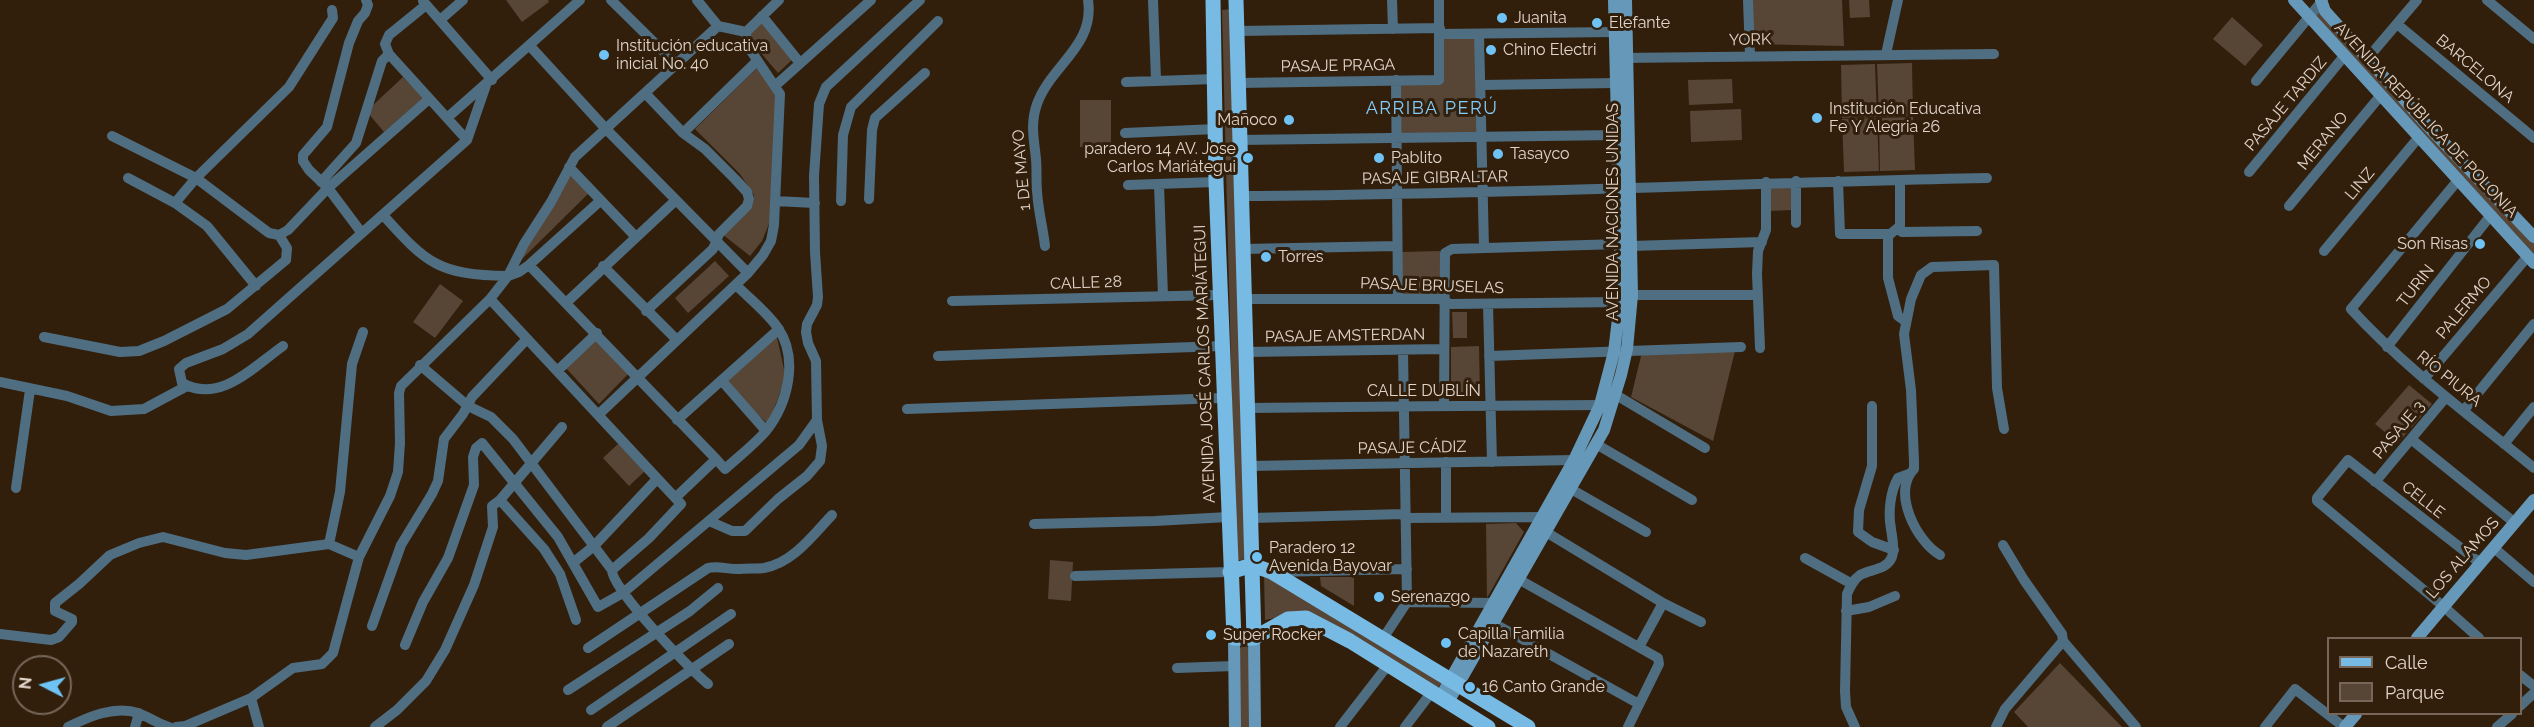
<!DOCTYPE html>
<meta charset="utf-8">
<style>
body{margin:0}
#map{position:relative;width:2534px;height:727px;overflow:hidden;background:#311f0c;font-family:Raleway,sans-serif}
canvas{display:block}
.legend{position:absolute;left:2327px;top:637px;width:195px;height:78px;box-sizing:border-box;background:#311f0c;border:2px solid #776758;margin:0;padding:8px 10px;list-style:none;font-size:18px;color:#e1d4c9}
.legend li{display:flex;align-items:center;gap:12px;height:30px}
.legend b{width:30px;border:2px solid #776758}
.north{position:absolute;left:12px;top:655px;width:60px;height:60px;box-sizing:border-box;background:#311f0c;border:2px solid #776758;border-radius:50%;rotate:276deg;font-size:16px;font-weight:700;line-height:24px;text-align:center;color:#e1d4c9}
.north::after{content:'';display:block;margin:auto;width:21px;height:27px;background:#6fc2f4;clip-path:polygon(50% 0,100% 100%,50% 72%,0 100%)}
</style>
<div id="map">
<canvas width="2534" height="727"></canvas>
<ul class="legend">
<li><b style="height:8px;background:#77bae3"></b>Calle</li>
<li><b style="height:16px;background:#574536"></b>Parque</li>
</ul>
<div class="north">N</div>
</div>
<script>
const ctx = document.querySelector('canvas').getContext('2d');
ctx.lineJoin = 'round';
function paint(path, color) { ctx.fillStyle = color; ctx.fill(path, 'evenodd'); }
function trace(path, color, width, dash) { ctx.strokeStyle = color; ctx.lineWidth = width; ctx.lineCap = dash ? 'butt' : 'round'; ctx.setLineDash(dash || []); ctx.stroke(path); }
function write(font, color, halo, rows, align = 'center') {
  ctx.font = font + ' Raleway,sans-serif'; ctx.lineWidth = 6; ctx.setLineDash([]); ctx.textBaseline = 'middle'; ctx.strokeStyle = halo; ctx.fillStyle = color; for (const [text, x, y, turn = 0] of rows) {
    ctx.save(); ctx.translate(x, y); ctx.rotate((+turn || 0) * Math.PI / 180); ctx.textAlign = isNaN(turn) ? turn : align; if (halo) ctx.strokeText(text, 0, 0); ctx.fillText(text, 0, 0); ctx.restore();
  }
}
paint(new Path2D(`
 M506 0H548L549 2 522 22Z
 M1750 0H1842L1844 46 1751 44Z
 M1849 0H1869L1870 17 1850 18Z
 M1231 9 1250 558 1236 561 1222 10Z
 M2320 11 2534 242V254L2315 15Z
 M2232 17 2263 45 2245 66 2213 39Z
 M763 20 794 58 778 73 750 40V32Z
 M1441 35 1477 36 1481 134H1397V82L1440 81Z
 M1912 63 1913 116 1879 117 1877 64Z
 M1875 64 1877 117 1842 118 1841 65Z
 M757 68 776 91 771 219 762 241 750 256 722 234 753 203 754 195 740 174 695 129Z
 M403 77 423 98 384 132 368 113 371 107Z
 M1732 79 1733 103 1689 105 1688 80Z
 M1080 100H1111V147H1080Z
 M1741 109 1742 140 1691 142 1690 111Z
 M1913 117 1915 170 1880 171 1879 118Z
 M1877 118 1879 171 1844 172 1842 119Z
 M571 164 594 188 518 263Z
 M1768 187 1792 188 1793 210 1768 211Z
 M1440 251V298H1400V252Z
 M715 261 729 276 688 313 675 298Z
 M440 284 463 301 435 338 413 322Z
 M1452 312H1467V338H1453Z
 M776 333 786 378 768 424 723 382Z
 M597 336 631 371 599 404 565 367Z
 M1479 346 1480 395 1451 396V347Z
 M1735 351 1713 441 1631 397 1642 352Z
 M2409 385 2432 404 2398 443 2375 424Z
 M619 443 645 471 629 486 603 458Z
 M1516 523 1524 532 1487 598 1486 524Z
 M1050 560 1073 562 1071 601 1048 599Z
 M1264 574 1442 682 1437 689 1306 612 1265 620Z
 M1320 577H1354V606L1321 586Z
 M1243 646H1247L1249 650 1251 727H1240L1239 649Z
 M2060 663 2122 727H2028L2014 712Z`), '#574536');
trace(new Path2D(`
 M611 0 676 64
 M697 0 718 26 746 32
 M1153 0 1156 80
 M1392 0 1393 29
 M1748 0 1750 55
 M2487 0 2534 39
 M423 1 492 80
 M426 5 389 35 385 44 389 54 467 140
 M762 16 800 63
 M440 20 463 0
 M2397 24 2534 138
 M1237 31 1440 28
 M746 32 779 0
 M1439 34 1615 32
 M1479 34 1484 248
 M530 46 606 129 748 273
 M1886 54 1898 0
 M1619 58 1994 54
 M2367 59 2417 0
 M1396 80 1398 299
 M2256 81 2323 0
 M1126 82 1215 79
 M1238 83 1439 80V0
 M776 85 871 0
 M1481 85 1616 83
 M645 93 683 133 705 149 735 179 747 192 749 199 747 206 719 234 713 249 646 311
 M447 118 580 0
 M683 133 757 61
 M1125 133 1216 129
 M112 136 196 178 269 233 279 235 288 230 328 188 429 99
 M1239 140 1618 135
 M569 167 635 236
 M2249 172 2345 55
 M128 178 175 203 207 226 256 286
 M2459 179 2351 309C2406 369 2472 417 2534 468
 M1900 180V226L1888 236V278L1898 316 1905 321
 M1838 181 1840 234H1889
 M321 182 356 143 382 61 389 54
 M1128 185 1216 182
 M1159 185 1163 296
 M1241 196C1490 195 1738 183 1987 178
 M869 199 872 130 875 118 925 73
 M775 201 815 203
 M841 201 843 135 851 107 938 21
 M175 203 196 178 289 87 333 18 332 10
 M2289 206 2381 95
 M383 215C427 264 439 275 508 276L524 244 551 202 575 157 718 26
 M1796 223V181
 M1898 229 1902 232 1977 231
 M361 232 328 188 309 170 303 161V155L327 127 349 43 358 21 365 13 368 5 366 0
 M1045 246C1043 228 1038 210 1037 191 1036 181 1037 170 1036 159 1034 139 1030 124 1037 104 1051 65 1095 46 1088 0
 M1631 246 1762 242
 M1242 249 1397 246
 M2324 251 2419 137
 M529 265 716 459
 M603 266 676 339
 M1632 295H1758
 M490 299 681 504 649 538 612 570
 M1244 299H1439L1451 304 1620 302
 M952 301 1220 295
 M567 302 676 200
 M1488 304 1492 462
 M44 337 120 352 139 351 164 341 227 309 286 260 287 248 279 235
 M283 346C252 368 220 404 182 383L179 369 186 363 223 349 248 334 467 140 486 85
 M2387 347 2491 215
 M1760 348 1757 274 1758 251 1766 230V182
 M1403 350 1407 602
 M1247 352 1444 349
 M938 356 1222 346
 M1489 356 1741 347
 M420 365 468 406 491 417 513 439 612 570C611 588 690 670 708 684
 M557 371 597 333
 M2424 379 2528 256
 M722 381 766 431
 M0 382 67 396 111 411 144 409 187 386
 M1616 395 1705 448
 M1444 404 1445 253 1452 249 1620 244
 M1872 406V466L1859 510 1858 532 1872 542 1894 550
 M1248 408C1365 406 1483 406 1600 405
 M907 409 1223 398
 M2464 410 2534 324
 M598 415 748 273 763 255 771 241 774 225 780 94 747 45 746 32
 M677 420 779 329
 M2411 439 2515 523
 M1596 444 1692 500
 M2504 444 2534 407
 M1250 466 1574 460
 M2375 482 2446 397
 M16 488 30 390
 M1571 489 1646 532
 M676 497 716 459 725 469C738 457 754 445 766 431 788 403 799 359 778 328 767 312 750 299 736 285
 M500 500 544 549 560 574 576 620
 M1446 516V462
 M1251 518 1405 514
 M1405 518 1542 517 1548 519
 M709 521 732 531H745L778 499 807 476 820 461 822 446 817 420 816 361 808 343 806 332 807 324 817 305 818 297 815 252 814 176 819 104 826 87 920 0
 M1034 524 1155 521 1228 517
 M1546 532 1663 603 1701 622
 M329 544 340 492 352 364 363 332
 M2003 545 2024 580 2062 634 2063 641 2136 727
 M2494 548 2534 582
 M1940 555C1917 542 1891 492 1914 469V461L1911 390 1904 334 1911 299 1921 275 1932 267 1994 265 1997 388 2004 429
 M1805 558 1852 584
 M574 562 594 546 657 479
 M1272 572 1407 569
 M1075 576 1230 572
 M1520 580 1658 658 1659 664 1628 727
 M1407 602 1494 603
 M1846 611 1869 607 1895 596
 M1495 624 1639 704
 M372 626 401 545 432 494 438 481 444 439 463 414 472 397 526 340
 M0 634 51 640 59 637 72 622V619L55 611V603L79 584 110 555 139 543 163 537 225 553 246 555 329 544 359 557
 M2479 638 2443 606 2317 501V498L2348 460 2480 563
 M1382 640 1407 602
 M405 645 423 602 448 558 474 485 473 457 476 448 482 443 558 537 598 607 623 593 799 445 817 420
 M1639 647 1663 603
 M588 648 708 568C719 565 729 570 740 569 748 568 756 569 764 568 793 563 813 535 832 515
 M1177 668 1234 666
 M2520 675 2534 686
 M568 690 690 611 718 588
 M251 698 259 727
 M2520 706 2534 693
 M591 710 731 614
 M68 727C88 717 115 705 138 713 149 717 158 724 169 727
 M135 727 139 713
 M176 727 185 726 251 698 293 668 322 664 333 653 359 557 390 496 398 472 400 443 399 393 401 386 490 299 508 276 519 272 529 265 600 201
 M375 727 397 710 426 681 445 650 474 585 493 527 492 506 500 500 562 427
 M607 727 729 644
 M1340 727 1388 665
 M1405 727 1431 693
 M1855 727 1846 707 1845 691 1847 594C1850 587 1853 580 1860 575 1871 569 1887 570 1892 557 1895 548 1892 537 1891 529 1888 513 1890 492 1898 478L1909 474
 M1996 727 2005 709 2063 641
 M2265 727 2295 689 2344 727
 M2497 727 2512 714`), '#4f6e82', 10);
trace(new Path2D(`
 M2294 0 2534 263
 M2321 0 2325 11 2427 125 2534 237
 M1234 638 1235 727
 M1254 638 1255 727
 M2417 638 2534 500
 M1440 698 1574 460 1600 405 1614 352 1620 302V244L1614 0
 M1448 702 1604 430 1621 375 1627 349 1632 295 1626 0
 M2345 727 2356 714`), '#6699b9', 12);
trace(new Path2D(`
 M1213 0 1216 182 1234 638H1254L1288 619 1306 618 1350 641 1488 727
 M1236 0 1254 638
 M1230 572 1252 565 1272 572 1528 727`), '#77bae3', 15);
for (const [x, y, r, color] of [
 [1502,18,6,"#6fc2f4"],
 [1597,23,6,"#6fc2f4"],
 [1491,50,6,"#6fc2f4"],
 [604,55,6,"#6fc2f4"],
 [1817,118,6,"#6fc2f4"],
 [1289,120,6,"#6fc2f4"],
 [1498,154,6,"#6fc2f4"],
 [1248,158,6,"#6fc2f4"],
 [1379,158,6,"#6fc2f4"],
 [2480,244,6,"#6fc2f4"],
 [1266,257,6,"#6fc2f4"],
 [1257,557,6,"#6fc2f4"],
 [1379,597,6,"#6fc2f4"],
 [1211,635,6,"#6fc2f4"],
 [1446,643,6,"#6fc2f4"],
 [1470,687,6,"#6fc2f4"]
]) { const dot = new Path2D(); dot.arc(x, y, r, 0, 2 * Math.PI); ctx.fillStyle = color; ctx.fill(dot); trace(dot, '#311f0c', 2); }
write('16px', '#e1d4c9', '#311f0c', [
 ["Juanita",1514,18],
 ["Elefante",1609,23],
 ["Institución educativa",616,46],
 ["inicial No. 40",616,64],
 ["Chino Electri",1503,50],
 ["Institución Educativa",1829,109],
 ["Fe Y Alegria 26",1829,127],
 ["Mañoco",1277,120,"right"],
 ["paradero 14 AV. Jose",1236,149,"right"],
 ["Carlos Mariátegui",1236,167,"right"],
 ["Tasayco",1510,154],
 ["Pablito",1391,158],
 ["Son Risas",2468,244,"right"],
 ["Torres",1278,257],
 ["Paradero 12",1269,548],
 ["Avenida Bayovar",1269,566],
 ["Serenazgo",1391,597],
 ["Capilla Familia",1458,634],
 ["de Nazareth",1458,652],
 ["Super Rocker",1223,635],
 ["16 Canto Grande",1482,687]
], 'left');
write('16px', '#e1d4c9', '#311f0c', [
 ["YORK",1750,40,-1],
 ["PASAJE PRAGA",1338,66,-1],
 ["BARCELONA",2475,69,40],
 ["PASAJE TARDIZ",2286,104,-50],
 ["AVENIDA REPÚBLICA DE POLONIA",2426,120,47],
 ["MERANO",2323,141,-51],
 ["1 DE MAYO",1022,170,-95],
 ["PASAJE GIBRALTAR",1435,178,-1],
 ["LINZ",2360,184,-50],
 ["AVENIDA NACIONES UNIDAS",1613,212,-90],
 ["CALLE 28",1086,283,-2],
 ["PASAJE BRUSELAS",1432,286,2],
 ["TURIN",2416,286,-52],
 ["PALERMO",2464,308,-50],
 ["PASAJE AMSTERDAN",1345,336,-1],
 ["AVENIDA JOSÉ CARLOS MARIÁTEGUI",1205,364,-92],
 ["RÍO PIURA",2449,379,39],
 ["CALLE DUBLÍN",1424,391],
 ["PASAJE 3",2399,430,-50],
 ["PASAJE CÁDIZ",1412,448,-1],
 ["CELLE",2423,500,38],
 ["LOS ALAMOS",2463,558,-49]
]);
ctx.letterSpacing = '1.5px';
write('18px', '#80ccfa', '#311f0c', [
 ["ARRIBA PERÚ",1432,109]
]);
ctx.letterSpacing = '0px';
</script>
